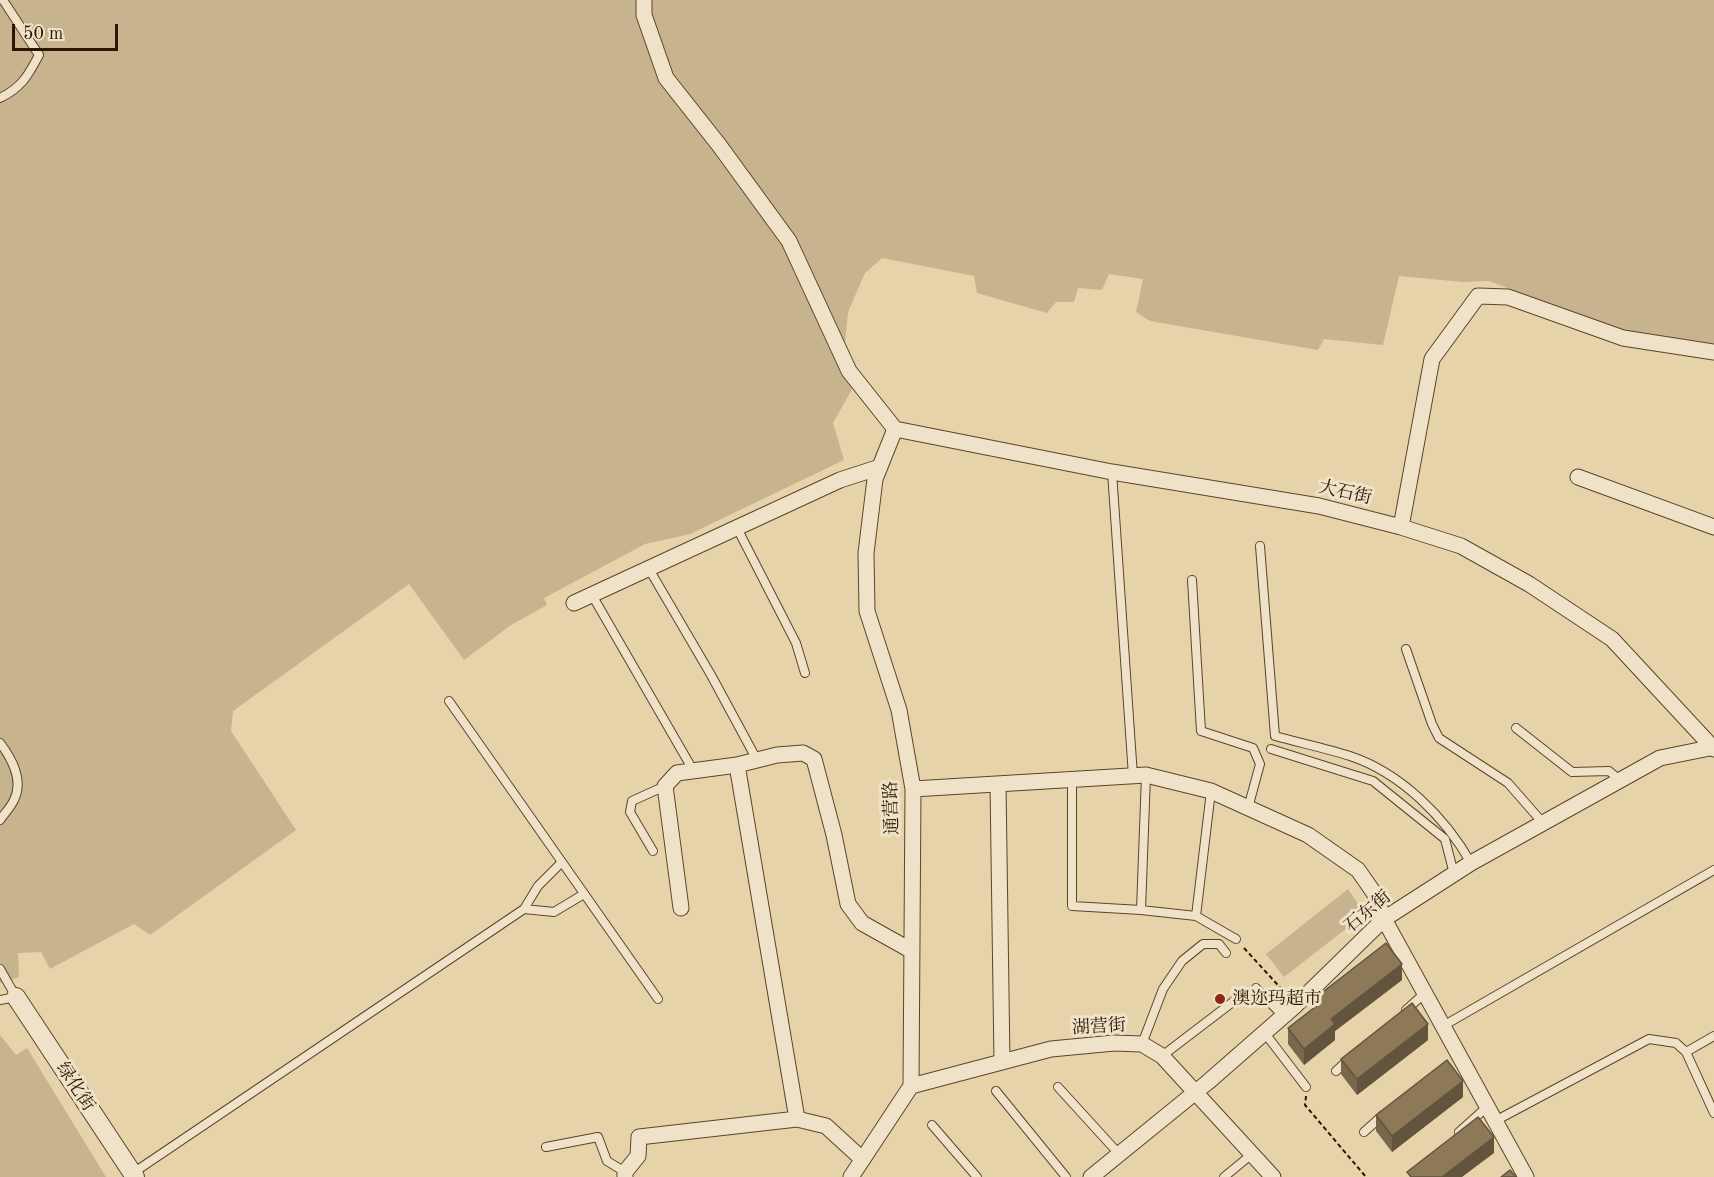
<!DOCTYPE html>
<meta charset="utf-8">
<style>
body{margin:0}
#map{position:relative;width:1714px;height:1177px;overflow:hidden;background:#e6d3aa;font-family:"Old Standard TT",serif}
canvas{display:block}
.scale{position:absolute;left:12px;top:24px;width:106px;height:27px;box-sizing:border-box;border:3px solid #2d1600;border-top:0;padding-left:8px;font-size:18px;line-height:21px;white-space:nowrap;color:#2d1600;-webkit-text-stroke:4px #efe2c8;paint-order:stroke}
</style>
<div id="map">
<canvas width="1714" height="1177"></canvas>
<div class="scale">50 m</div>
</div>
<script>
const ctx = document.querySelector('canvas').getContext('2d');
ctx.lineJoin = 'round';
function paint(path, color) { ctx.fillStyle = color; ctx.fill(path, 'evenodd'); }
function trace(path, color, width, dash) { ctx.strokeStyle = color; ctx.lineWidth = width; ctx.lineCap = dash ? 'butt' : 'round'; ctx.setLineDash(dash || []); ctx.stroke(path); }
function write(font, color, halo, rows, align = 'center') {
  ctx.font = font + ' "Old Standard TT","Noto Serif SC",serif'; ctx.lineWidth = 6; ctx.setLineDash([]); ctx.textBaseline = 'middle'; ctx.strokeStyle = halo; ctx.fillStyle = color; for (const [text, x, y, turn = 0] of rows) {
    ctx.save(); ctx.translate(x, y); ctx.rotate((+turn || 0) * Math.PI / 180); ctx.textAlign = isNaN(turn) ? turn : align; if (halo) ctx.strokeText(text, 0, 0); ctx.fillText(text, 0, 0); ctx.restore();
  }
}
paint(new Path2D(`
 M0 0H1714V345L1615 329 1489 281 1463 282 1399 276 1383 345 1324 339 1318 350 1150 321 1136 312 1143 279 1109 274 1102 290 1078 288 1074 302H1056L1047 313 977 293 974 276 882 258 865 273 848 312 845 343 860 375 833 423 844 460 690 534 645 544 544 598 547 605 511 625 464 660 409 584 233 711 231 731 296 830 150 935 134 924 50 969 41 952 18 953 19 977 0 983Z
 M1348 889 1365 914 1284 977 1266 954Z
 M0 1035 16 1055 27 1048 106 1177H0Z`), '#c7b38d');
const service = new Path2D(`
 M0 98C21 88 28 76 39 55L3 0
 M1112 472 1133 776
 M737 528 796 643 805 673
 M1260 546 1275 736C1300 743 1325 748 1350 756 1401 773 1445 817 1471 863
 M649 569 711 675 757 760
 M1192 580 1201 731 1253 748 1260 764 1248 808
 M592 595 693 770
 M1406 649 1432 724 1439 738 1508 783 1543 823
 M449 701 658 999
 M1516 728 1572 772 1609 771 1620 780
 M0 743C12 759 24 780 14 800 11 807 4 814 0 820
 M1271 749 1373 781 1445 839 1454 874
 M1146 775 1141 910 1196 916 1236 939
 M1072 779V906L1141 910
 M653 851 630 812 632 801 665 786
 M562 862 538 886 524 909 554 912 584 894
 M1196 916 1211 791
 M0 969 16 997 0 1000
 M1256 988 1283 1016
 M1406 1010 1425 993
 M1443 1026 1714 870
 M1264 1032 1306 1087
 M1142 1044 1163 989 1182 961 1203 944H1219L1226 953
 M1686 1052 1714 1036
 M1162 1056 1238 998
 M1336 1071 1347 1061
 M1058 1087 1119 1154
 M996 1091 1066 1177
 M1495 1121 1649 1039 1676 1043 1686 1052 1714 1113
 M932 1125 977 1177
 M1364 1132 1383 1115
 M1459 1132 1487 1107
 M546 1147 598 1137 607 1161 625 1172
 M133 1173 524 909
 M1224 1177 1252 1154`);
const minor = new Path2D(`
 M644 0V15L666 78 719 145 789 241 849 371 895 429
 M895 429 1112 472 1319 506 1401 527 1461 546 1529 584 1612 639 1714 749
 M1578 477 1714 527
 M1401 527 1432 359 1478 296 1508 297 1623 338 1714 352
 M574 603 840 480 880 467
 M737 765 797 1119
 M998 784 1002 1062
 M913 789 1146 775 1211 791 1308 835 1358 870 1374 893 1384 919 1526 1177
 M681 908 665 786 677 773 737 765 777 755 803 753 814 759 834 835 848 904 862 923 912 951
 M911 1086 1051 1049 1114 1043 1142 1044 1162 1056 1273 1177
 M625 1177V1172L638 1156 639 1137 797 1119 826 1126 862 1159
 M851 1177 911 1086 913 789 899 710 867 611 866 553 875 479 895 429
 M1091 1177 1208 1082 1296 1005 1384 919 1471 863 1660 758 1714 747`);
const tertiary = new Path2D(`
 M16 997 135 1177`);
trace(service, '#5b452a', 10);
trace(minor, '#5b452a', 17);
trace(tertiary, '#5b452a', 20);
trace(new Path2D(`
 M1244 948 1287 995
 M1306 1096 1305 1105 1366 1177`), '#2d1600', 2, [4.5, 3]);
trace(service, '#efe2c8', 8);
trace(minor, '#efe2c8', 15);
trace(tertiary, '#efe2c8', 18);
paint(new Path2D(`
 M1402 980 1335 1031V1040L1304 1065 1288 1044V1028L1315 1007V998Z
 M1428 1040 1357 1095 1341 1074V1059Z
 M1463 1097 1392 1152 1376 1131V1115Z`), '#79674c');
paint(new Path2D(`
 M1402 964V980L1335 1031V1040L1304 1065V1049L1331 1019Z
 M1428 1024V1040L1357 1095V1079Z
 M1463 1081V1097L1392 1152V1136Z
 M1494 1137V1153L1462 1177H1442Z`), '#63543e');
const building = new Path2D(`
 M1386 943 1402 964 1331 1019 1335 1024 1304 1049 1288 1028 1319 1004 1315 998Z
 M1412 1003 1428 1024 1357 1079 1341 1059Z
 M1447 1060 1463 1081 1392 1136 1376 1115Z
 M1478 1117 1494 1137 1442 1177H1411L1407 1172Z
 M1510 1170 1516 1177H1501Z`);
paint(building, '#8d7858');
trace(building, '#63543e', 1.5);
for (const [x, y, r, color] of [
 [1220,999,6,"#8f2418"]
]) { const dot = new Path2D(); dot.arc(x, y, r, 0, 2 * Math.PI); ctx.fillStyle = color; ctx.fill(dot); trace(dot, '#efe2c8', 2); }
write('18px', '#2d1600', '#efe2c8', [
 ["大石街",1345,493,13],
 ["通营路",892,808,-92],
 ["石东街",1368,912,-40],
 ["湖营街",1099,1027,-3],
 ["绿化街",75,1087,57]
]);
write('18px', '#2d1600', '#efe2c8', [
 ["澳迩玛超市",1232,999]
], 'left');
</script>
